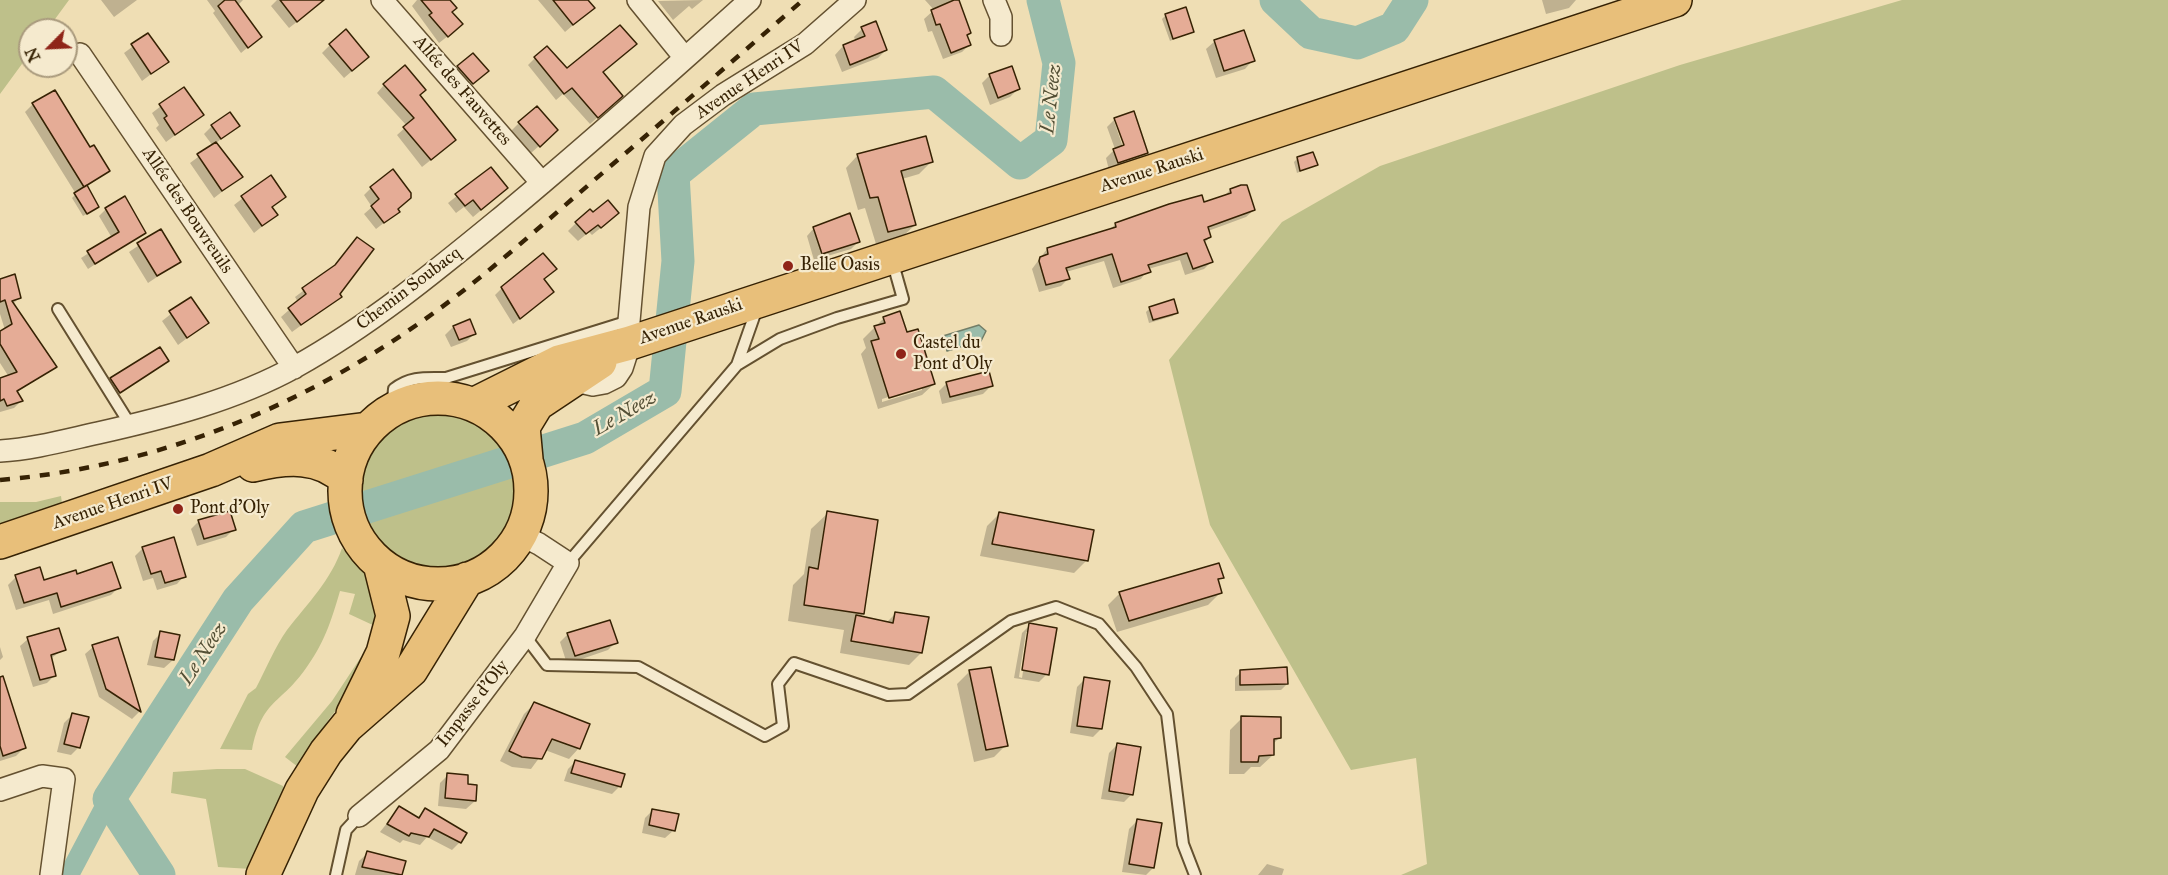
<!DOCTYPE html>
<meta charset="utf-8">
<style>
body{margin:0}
#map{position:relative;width:2168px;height:875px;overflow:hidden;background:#efdeb4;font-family:"IM FELL Great Primer",serif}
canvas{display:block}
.north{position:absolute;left:18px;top:18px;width:60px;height:60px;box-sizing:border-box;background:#f5eace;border:2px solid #a99a7d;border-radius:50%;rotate:246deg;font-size:16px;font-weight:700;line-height:24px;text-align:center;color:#362204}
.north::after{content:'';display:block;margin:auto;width:21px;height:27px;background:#8f2418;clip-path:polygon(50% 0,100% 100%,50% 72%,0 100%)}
</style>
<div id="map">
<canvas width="2168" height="875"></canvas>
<div class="north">N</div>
</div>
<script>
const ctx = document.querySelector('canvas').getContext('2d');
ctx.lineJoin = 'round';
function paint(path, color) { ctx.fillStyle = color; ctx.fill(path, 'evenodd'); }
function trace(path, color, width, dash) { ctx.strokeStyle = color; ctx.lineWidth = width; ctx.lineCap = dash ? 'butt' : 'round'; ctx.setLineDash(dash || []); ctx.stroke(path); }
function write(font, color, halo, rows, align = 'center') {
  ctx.font = font + ' "IM FELL Great Primer",serif'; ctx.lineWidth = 4.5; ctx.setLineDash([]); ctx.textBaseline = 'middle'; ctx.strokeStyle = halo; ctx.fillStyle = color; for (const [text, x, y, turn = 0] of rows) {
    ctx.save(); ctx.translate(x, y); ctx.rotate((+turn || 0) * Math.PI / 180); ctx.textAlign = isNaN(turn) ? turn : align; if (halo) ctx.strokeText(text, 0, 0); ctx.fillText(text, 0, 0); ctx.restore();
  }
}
paint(new Path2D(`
 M0 0H69L47 30H30V53L0 94Z
 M1902 0H2168V875H1401L1427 864 1416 758 1351 770 1210 525 1169 360 1282 222 1380 166 1680 65Z
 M360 491a79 79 0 1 1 158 0a79 79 0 1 1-158 0Z
 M61 496 62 503 0 524V502H36Z
 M342 548 375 585 377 627 349 614 355 594 340 591C331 622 324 644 304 671 279 705 262 700 252 750L220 749 248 694 256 688C266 669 275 647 287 630 308 603 331 580 342 548Z
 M361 657 368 662 365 674 329 719 298 767 285 757 332 701Z
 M217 769H245L283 786 284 791 251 869 218 867 206 799 171 793 173 772Z`), '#bec08a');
const water = new Path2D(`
 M979 325 986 331 981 341 947 351 943 336Z`);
paint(water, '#9abcaa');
trace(water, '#727e68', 1.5);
paint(new Path2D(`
 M101 0H137L114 17Z
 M207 0H243L237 6 260 37 241 53 213 13 215 11Z
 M277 0H309L307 14 289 28 271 6Z
 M417 0H448L453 32 439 43 412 6Z
 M538 0H586L593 8 565 32Z
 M703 0 692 9 689 6 673 20 658 1Z
 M925 0H960L959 5 970 33 966 37 969 45 962 52 943 59 932 31 928 32 924 19 934 10Z
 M1542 0H1576L1569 8 1546 14Z
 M1166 15 1192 31 1170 41 1162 19Z
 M862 29 886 50 878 58 842 72 835 55 843 46 856 42 854 37Z
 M148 35 167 62 142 81 124 53Z
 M1215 41 1253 60 1245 69 1216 78 1206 49Z
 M330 45 359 65 344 78 322 53Z
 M535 58 566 70 602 73 614 103 590 124 563 94 556 100 528 65Z
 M458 67 479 79 464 91 450 75Z
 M990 75 1018 89 1010 97 990 105 982 83Z
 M384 85 418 95 447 147 422 167 397 135 407 126 377 93Z
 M183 89 202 115 166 142 156 128 159 125 152 113Z
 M33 104 90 149 109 171 86 187 94 210 83 216 72 198 76 194 25 112Z
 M1115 119 1147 153 1139 161 1109 170 1106 158 1115 149 1107 127ZM1114 121H1117L1128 152 1125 153Z
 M519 123 548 138 531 153 511 131Z
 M238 125 215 144 241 177 214 198 190 163 213 146 204 134 212 126Z
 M858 155 931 162 919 174 902 179 915 225 902 237 876 244 865 208 858 210 846 168Z
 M1298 158 1316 165 1297 173 1294 162Z
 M491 169 498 196 473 217 464 207 456 213 448 203Z
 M270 177 284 197 271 208 276 215 254 233 234 205Z
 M371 188 398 212 376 229 364 214 372 207 364 195Z
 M1230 190 1254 210 1246 217 1208 231 1210 237 1204 243 1211 262 1204 269 1185 275 1180 260 1148 269 1141 279 1113 288 1104 261 1066 272 1068 279 1061 286 1039 292 1032 269 1047 249 1109 230 1116 224 1203 204 1223 197Z
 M106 209 144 232 88 269 81 258 112 238 99 216Z
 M609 221 592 235 589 232 578 241 568 231 576 223Z
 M814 228 858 242 851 249 814 260 807 236Z
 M160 231 179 262 148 283 129 252Z
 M357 239 338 294 340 297 292 332 281 317 298 302 295 297 332 269Z
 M0 280 19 298 13 304 55 367 16 393 21 401 14 408 0 412V380L9 377 0 363V333L5 330 0 314Z
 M542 280 545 299 513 324 495 295 502 288Z
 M190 299 207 323 178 345 162 321Z
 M1150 308 1177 312 1173 316 1149 323 1146 312Z
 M884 318 906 334 934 384 922 395 878 409 861 354 866 348 863 339ZM922 387V390L882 402V399Z
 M469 321 475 333 467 341 451 347 445 335 453 327Z
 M167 361 113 398 105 386 111 379Z
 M947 383 991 386 983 394 942 404 939 391Z
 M828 513 863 614 859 618 886 623 895 614 921 653 909 665 840 653 844 630 788 621 793 585 804 574 811 529Z
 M999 514 1087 560 1074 573 980 556 987 526Z
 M199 521 234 529 226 537 197 546 191 529Z
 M143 548 184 576 177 584 157 590 153 578 143 581 135 556Z
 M76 575 119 587 111 595 53 614 49 600 16 610 8 585 16 577 43 581Z
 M1222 577 1217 582 1220 593 1208 605 1117 632 1108 605 1120 593Z
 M1030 625 1047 674 1039 682 1014 678 1022 633ZM1026 632H1029L1022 678 1019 677Z
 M161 633 173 660 164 668 147 665 153 641Z
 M568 634 616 642 608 650 567 664 560 642Z
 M28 639 64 649 50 659 55 675 47 683 33 687 20 646Z
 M117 639 139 712 132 719 99 697 85 654 93 647Z
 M0 647 3 657 0 660Z
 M970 671 1006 745 994 757 974 762 957 684Z
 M1241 672 1287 684 1281 690 1235 691V678Z
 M1085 679 1101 729 1093 737 1070 733 1077 687Z
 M0 702 24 748 16 756 0 761Z
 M534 704 579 748 569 759 545 750 531 769 512 767 500 761 524 714Z
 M72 715 79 747 71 755 57 752 64 723Z
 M1242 718 1279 738 1272 745 1273 755 1260 767H1251L1244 774H1229L1230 730Z
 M1117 745 1132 794 1124 802 1101 799 1109 753Z
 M576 761 620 786 612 794 564 781 568 769Z
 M448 775 466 785 475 801 466 809 438 806 440 783Z
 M399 808 417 818 426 810 460 842 452 850 427 837 420 845 403 840 400 843 380 832Z
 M653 810 674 830 665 838 642 833 645 818Z
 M1137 821 1153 868 1146 875 1122 872 1129 829Z
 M368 853 404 862 400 875H355L359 861Z
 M1267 864 1284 869 1282 875H1258Z`), '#0003');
trace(new Path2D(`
 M69 875 109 799`), '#9abcaa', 20);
trace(new Path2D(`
 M1276 0 1311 33 1357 43 1394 28 1412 0
 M159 875 109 799 238 600 304 527 585 438 665 391 678 261 673 174 754 109 934 92 1020 163 1051 140 1059 63 1043 0`), '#9abcaa', 33);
const building = new Path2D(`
 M225 0H235L262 37 248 48 218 6Z
 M280 0H324L297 22Z
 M421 0H450L457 8 452 12 463 24 448 37 429 15 432 13Z
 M553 0H588L595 8 573 25Z
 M954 0H959L971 33 967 35 971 45 951 53 940 24 936 25 931 10Z
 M1186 7 1194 32 1173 39 1165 14Z
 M876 21 887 50 850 65 843 45 865 36 861 27Z
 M620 25 637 44 603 72 623 96 598 118 572 88 564 94 534 57 547 46 567 68Z
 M346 29 369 57 352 71 329 44Z
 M1244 30 1255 61 1224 71 1214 40Z
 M148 33 169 62 151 74 131 44Z
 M473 53 489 71 473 84 457 66Z
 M405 65 426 90 420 95 456 140 431 160 403 127 414 118 383 84Z
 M1012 66 1020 89 998 98 989 74Z
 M184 87 204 115 175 135 164 118 167 116 159 104Z
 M55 90 90 147 94 145 110 171 84 187 32 103Z
 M537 106 558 130 540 147 518 122Z
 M1134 111 1148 153 1118 163 1113 149 1124 145 1114 118Z
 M230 112 240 126 221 139 211 125Z
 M926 136 933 162 901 171 916 225 888 232 878 197 870 198 857 154Z
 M216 142 243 177 222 191 197 154Z
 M1313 152 1318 165 1300 171 1297 157Z
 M491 167 508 188 481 210 473 200 465 206 455 194Z
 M393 169 411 193V198L398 209 400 212 384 223 371 206 379 199 370 187Z
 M271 175 286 197 272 207 278 215 262 226 241 196Z
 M87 185 99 207 87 214 74 193Z
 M1241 185H1247L1255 210 1208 227 1211 237 1204 240 1213 262 1193 269 1187 253 1148 265 1151 272 1121 282 1112 254 1066 268 1070 279 1046 285 1039 261 1040 257 1048 254 1047 248 1116 227 1115 223 1169 204 1202 195 1204 202 1231 193 1230 189Z
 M125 196 146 233 95 264 87 251 119 232 105 208Z
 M608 200 619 213 601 228 598 225 586 234 575 222 590 209 593 212Z
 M850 213 860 242 822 254 813 227Z
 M161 229 181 262 157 276 137 243Z
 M357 237 374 249 340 294 342 297 301 325 288 308 306 294 302 288 335 265Z
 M543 253 557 269 544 279 554 292 520 319 501 287Z
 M15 274 21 298 12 301 57 367 17 391 23 401 7 406 4 399 0 401V378L17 372 0 344V331L12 324 5 300 0 302V279Z
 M191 297 209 323 187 338 169 311Z
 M1174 299 1178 313 1153 320 1149 307Z
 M900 311 907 332 918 329 935 384 889 398 871 341 879 339 874 326 885 323 883 317Z
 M470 319 476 334 459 340 453 326Z
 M160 347 169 361 120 393 110 378Z
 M989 371 993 386 950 397 946 382Z
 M230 511 236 530 204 539 198 520Z
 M827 511 878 520 864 614 804 605 809 567 818 569Z
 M999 512 1094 530 1088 561 992 544Z
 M174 537 186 577 165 583 161 571 151 574 142 547Z
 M112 562 121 588 61 607 57 593 24 603 15 575 40 567 44 580 76 570 77 574Z
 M1219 563 1224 578 1218 579 1222 593 1129 621 1119 592Z
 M895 612 929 617 922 653 851 641 856 615 893 623Z
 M610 620 618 643 575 656 567 633Z
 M1029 623 1057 628 1049 675 1022 670Z
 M59 628 66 650 51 655 56 676 40 680 27 637Z
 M160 631 180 635 174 660 155 657Z
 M118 637 132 682 141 712 106 689 92 645Z
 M991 667 1008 746 986 750 969 670Z
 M1287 667 1288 684 1240 685V670Z
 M3 676 26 748 3 756 0 746V677Z
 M1084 677 1110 681 1102 729 1077 726Z
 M534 702 590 724 580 749 552 739 542 759 522 757 509 751Z
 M72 713 89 717 80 748 64 744Z
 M1241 716 1281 717V738L1274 739V755L1259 756 1258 762H1241Z
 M1117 743 1141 747 1133 795 1109 791Z
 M575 760 625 774 621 787 571 773Z
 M447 773 468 775V784L477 785 476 801 445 798Z
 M399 806 419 818 425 808 467 833 461 843 434 829 429 837 411 833 409 836 387 824Z
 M652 809 679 814 675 831 649 825Z
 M1137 819 1162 823 1154 868 1129 864Z
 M367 851 406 861 402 875 362 867Z`);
paint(building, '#e5ac96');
trace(building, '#362204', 1.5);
const service = new Path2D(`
 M58 309 131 426
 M737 365 757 308
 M392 411 394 389C410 376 426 378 446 378L629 321
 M568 563 737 365 780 339 837 318 903 299 892 260
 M525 636 547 665 638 667 765 736 783 726 778 684 794 663 888 695 908 694 1011 621 1056 607 1099 624 1136 667 1167 714 1183 844 1195 875
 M336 875 346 830 359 816`);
const minor = new Path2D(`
 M382 0 542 183
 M638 0 685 58
 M994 0 1001 17V35
 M80 54 294 368
 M571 380 593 385 604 383 616 377 622 368 630 343 629 321 639 207 655 156 683 125 723 95 805 44 855 0
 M0 451C33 449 66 440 98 433 165 418 235 400 295 367 372 324 437 270 504 215 588 145 669 73 750 0
 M0 790 42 776 64 779 51 875
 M359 816 439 750 525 636 568 563 539 544 521 535`);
const primary = new Path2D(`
 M345 491a93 93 0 1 1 186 0a93 93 0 1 1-186 0Z
 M475 404 559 362 630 343 1675 0
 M526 459 523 427 537 404 600 362
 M253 465C286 457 321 454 346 480
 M0 542 211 470 280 440 368 429
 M353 714 383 653 393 616 380 564
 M263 875 302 790 326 752 347 726 411 670 467 579`);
trace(service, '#645130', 14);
trace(minor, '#645130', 24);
trace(primary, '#362204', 36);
trace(service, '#f5eace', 10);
trace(minor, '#f5eace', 21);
trace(primary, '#e8bf7a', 33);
trace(new Path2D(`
 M0 480C152 467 293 411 418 324 479 282 536 230 592 182 663 121 733 61 803 0`), '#362204', 4.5, [10, 10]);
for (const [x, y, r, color] of [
 [788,266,6,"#8f2418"],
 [901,354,6,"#8f2418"],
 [178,509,6,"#8f2418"]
]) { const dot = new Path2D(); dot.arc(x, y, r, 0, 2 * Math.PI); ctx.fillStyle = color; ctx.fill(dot); trace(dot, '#f5eace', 2); }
write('18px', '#362204', '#f5eace', [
 ["Avenue Henri IV",750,80,-34],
 ["Allée des Fauvettes",462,91,49],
 ["Avenue Rauski",1152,171,-18],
 ["Allée des Bouvreuils",187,211,56],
 ["Chemin Soubacq",409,289,-37],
 ["Avenue Rauski",691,322,-19],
 ["Avenue Henri IV",113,504,-19],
 ["Impasse d'Oly",473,704,-52]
]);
write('18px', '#362204', '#f5eace', [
 ["Belle Oasis",800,266],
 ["Castel du",913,344],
 ["Pont d'Oly",913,365],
 ["Pont d'Oly",190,509]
], 'left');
write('italic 20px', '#545036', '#f5eace', [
 ["Le Neez",1052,99,-84],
 ["Le Neez",625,414,-30],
 ["Le Neez",204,654,-57]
]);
</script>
